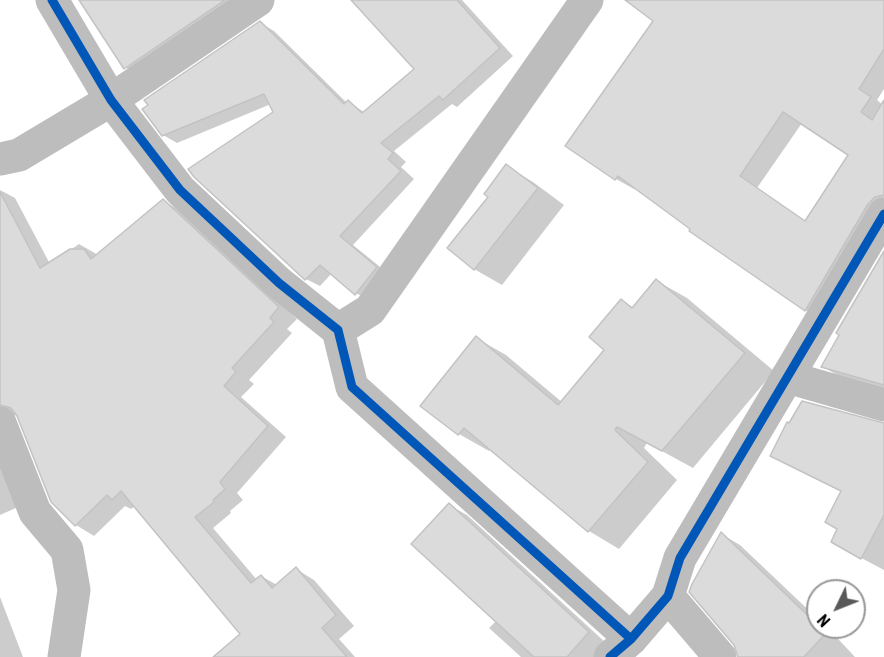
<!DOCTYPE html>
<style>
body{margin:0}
#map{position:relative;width:884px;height:657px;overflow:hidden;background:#fff;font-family:"Roboto Condensed",sans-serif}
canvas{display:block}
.north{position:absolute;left:806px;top:579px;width:60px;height:60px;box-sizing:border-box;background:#fff;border:2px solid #999;border-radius:50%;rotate:227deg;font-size:16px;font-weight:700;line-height:24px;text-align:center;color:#000}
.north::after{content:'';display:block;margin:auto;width:21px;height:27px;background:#595959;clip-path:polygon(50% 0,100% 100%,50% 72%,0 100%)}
</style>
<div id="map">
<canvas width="884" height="657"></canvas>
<div class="north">N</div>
</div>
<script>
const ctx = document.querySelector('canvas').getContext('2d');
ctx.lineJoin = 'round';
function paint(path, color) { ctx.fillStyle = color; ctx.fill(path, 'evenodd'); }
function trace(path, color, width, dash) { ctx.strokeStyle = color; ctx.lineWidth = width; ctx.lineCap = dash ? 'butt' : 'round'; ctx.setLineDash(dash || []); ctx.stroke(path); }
paint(new Path2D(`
 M81 0H244L141 77 125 67Z
 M354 0H462L513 56 457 107 452 104 394 151 406 162 401 167 414 179 353 245 390 275 369 301 356 293 332 273 320 286 306 279 275 112 271 104 177 143 163 135 260 23 274 31 347 103 348 102 364 112 416 69Z
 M632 0H884V89L877 100 884 106V219L824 321 805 310 636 187 634 189 616 179 655 21ZM802 123 850 155 806 222 757 188Z
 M506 166 533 182 564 205 502 285 474 269 490 197Z
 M0 190 15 198 50 264 79 244 98 255 163 201 182 211 297 319 287 329 292 333 249 380 254 384 241 397 286 437 237 493 243 500 230 511 231 513 213 528 257 580 261 576 277 585 296 569 314 580 354 626 339 639 355 657H245L242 634 135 506 131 509 125 506 94 536 76 525 18 415 11 416 0 430Z
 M884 254V390L841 377 823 367Z
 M657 281 687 298 774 371 693 468 647 443 644 448 677 480 619 549 589 531 491 448 489 451 459 434 476 338 506 355 563 403 606 349 622 301 634 308Z
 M884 425V570L852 553 839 528 842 492 772 456Z
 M0 437 25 504 0 515Z
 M449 505 467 515 606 643 594 657H521L489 628 496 621Z
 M721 534 740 545 818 619V627H827L855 657H740Z
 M0 597 23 657H0Z`), '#0003');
const building = new Path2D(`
 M79 0H225L124 69Z
 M351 0H457L500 48 443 100 439 96 381 143 393 153 388 159 401 171 340 236 377 267 355 295 320 265 305 280 194 177 188 169 273 112 264 94 162 136 142 109 148 105 144 100 260 21 344 104 348 100 362 113 414 69Z
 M625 0H884V49L859 89 871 97 861 112 872 120 884 100V195L875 197 868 204 805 311 689 231 690 229 618 176 615 180 565 146 653 21ZM783 112 848 155 805 221 740 176Z
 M506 164 538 188 474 270 447 248 488 197 484 194Z
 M0 192 40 268 70 249H84L91 259 163 199 279 307 270 318 274 322 232 368 236 372 224 386 268 426 220 482 225 489 213 500 214 502 195 517 251 583 261 575 272 588 296 567 336 615 322 628 347 657H213L240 634 121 491 112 500 107 495 75 526 51 502 17 416 11 408 0 405Z
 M884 251V385L821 367 839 335 836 333Z
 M656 279 745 353 662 451 617 427 615 430 648 462 588 532 464 428 458 435 420 406 476 336 558 405 604 350 589 337 621 299 632 308Z
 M802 401 884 423V515L861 559 831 542 837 529 825 522 841 491 770 456 787 422 789 423Z
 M449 503 589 632 567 657H534L411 544Z
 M721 532 826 633 804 657H738L734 645 689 592 692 584Z`);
paint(building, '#dbdbdb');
trace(building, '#c3c3c3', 1.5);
trace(new Path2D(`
 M52 0 111 100 180 190 279 283 338 330 352 387 631 639
 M0 159 19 155 111 100 258 0
 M338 330 370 310 587 0
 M787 377 884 405
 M0 423 35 512 67 550 74 590 64 657
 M668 596 720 657
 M610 657 631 639 668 596 680 558 884 214`), '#bdbdbd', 33);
trace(new Path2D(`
 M52 0 111 100 180 190 279 283 338 330 352 387 631 639
 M610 657 631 639 668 596 680 558 884 214`), '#0057b8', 9);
</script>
